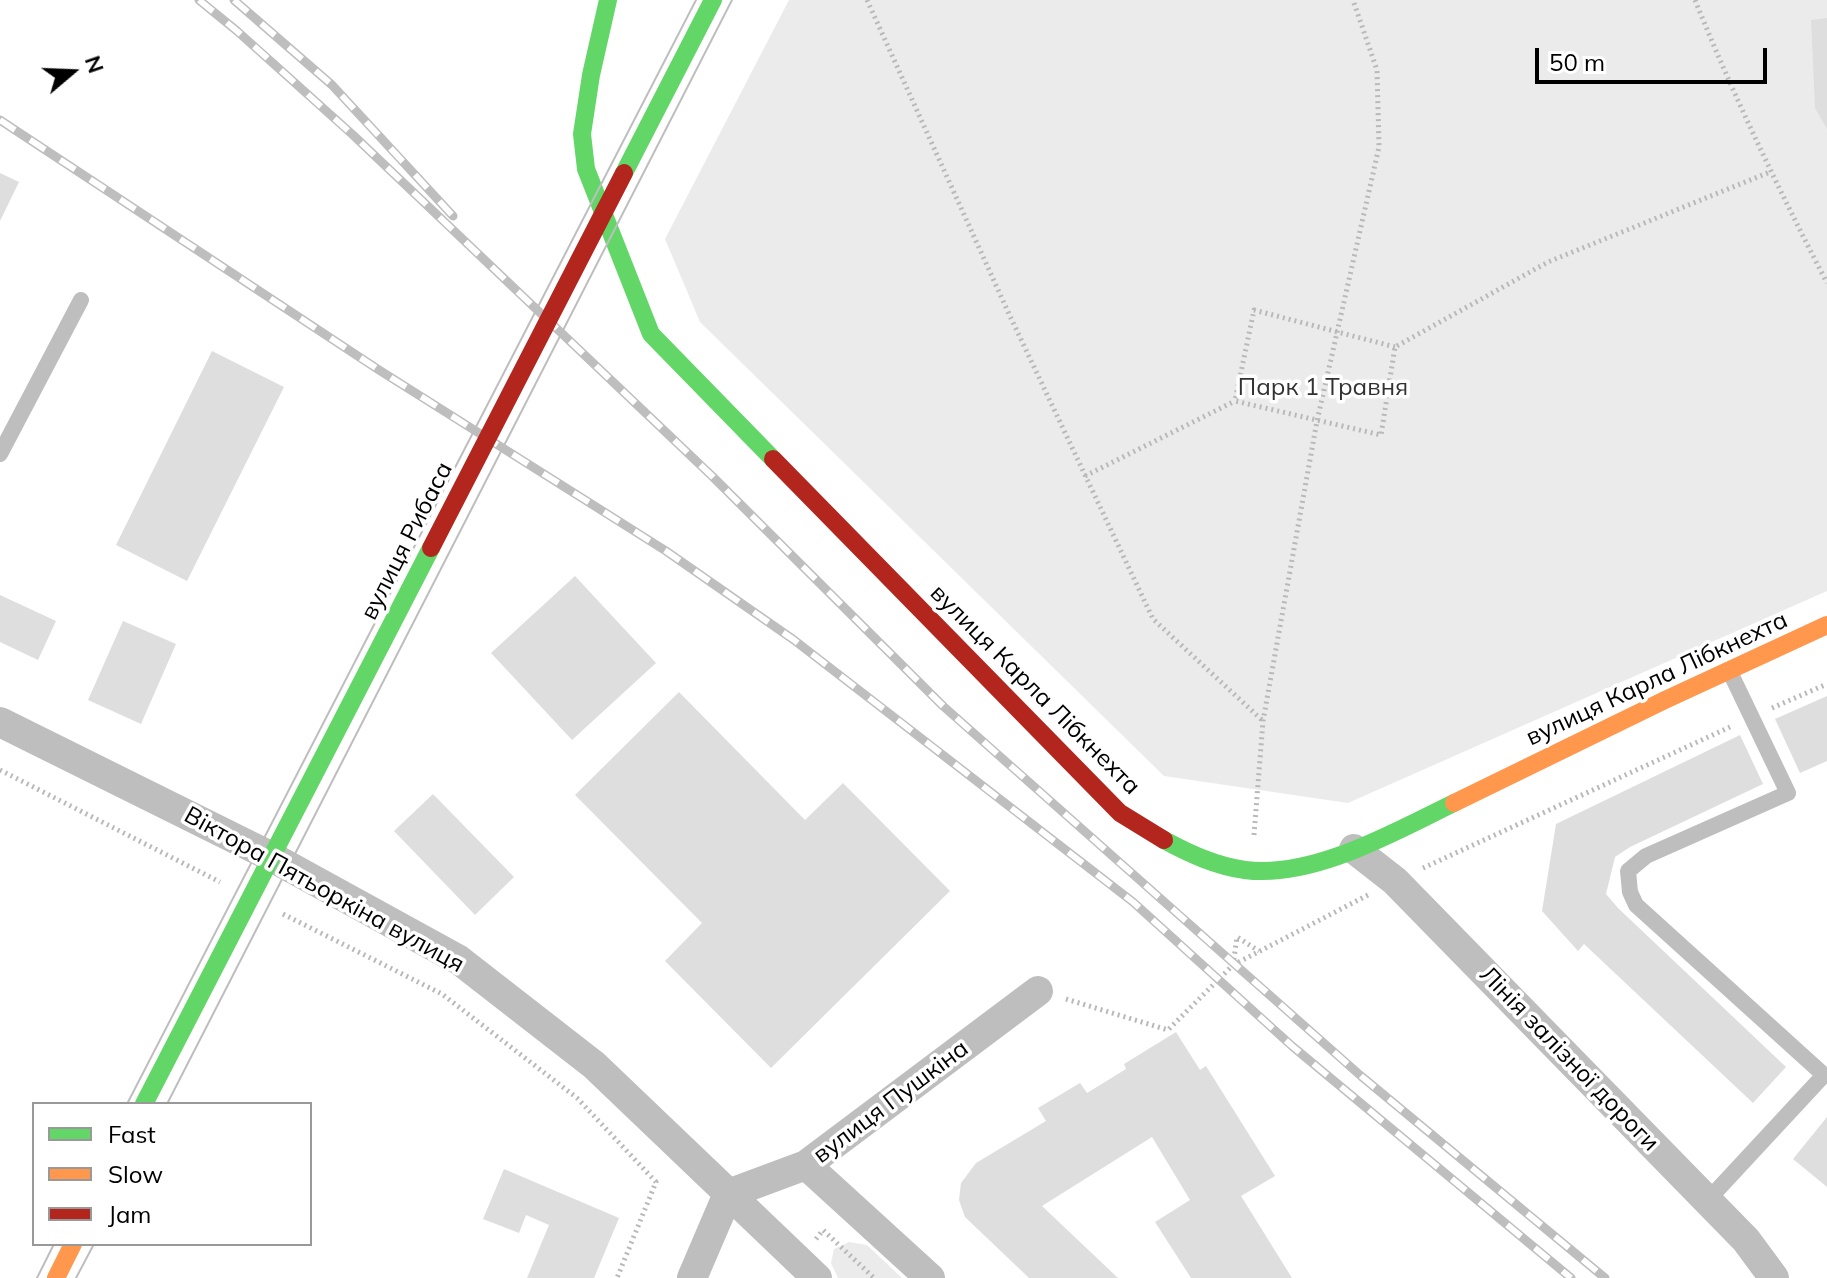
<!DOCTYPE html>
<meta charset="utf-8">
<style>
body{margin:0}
#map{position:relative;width:1827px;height:1278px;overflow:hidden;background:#fff;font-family:Mulish,sans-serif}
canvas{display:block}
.legend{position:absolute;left:32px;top:1102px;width:280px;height:144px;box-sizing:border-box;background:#fff;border:2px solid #999;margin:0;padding:10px 14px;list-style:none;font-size:24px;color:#000}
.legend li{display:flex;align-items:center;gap:16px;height:40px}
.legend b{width:40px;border:2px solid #999}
.north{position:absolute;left:32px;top:32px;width:80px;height:80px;-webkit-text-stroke:6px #fff;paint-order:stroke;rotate:71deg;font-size:22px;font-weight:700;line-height:32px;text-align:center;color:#000}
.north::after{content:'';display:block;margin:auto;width:28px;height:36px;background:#000;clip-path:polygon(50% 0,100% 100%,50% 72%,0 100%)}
.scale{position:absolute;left:1535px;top:48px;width:232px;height:36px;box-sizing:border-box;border:4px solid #000;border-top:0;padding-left:10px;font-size:24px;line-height:28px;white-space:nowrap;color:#000;-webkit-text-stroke:6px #fff;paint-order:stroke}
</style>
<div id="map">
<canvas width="1827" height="1278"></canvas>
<ul class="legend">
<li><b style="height:10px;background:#63d668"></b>Fast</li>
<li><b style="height:10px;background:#ff974d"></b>Slow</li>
<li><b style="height:10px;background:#b3261e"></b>Jam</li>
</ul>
<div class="north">N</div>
<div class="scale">50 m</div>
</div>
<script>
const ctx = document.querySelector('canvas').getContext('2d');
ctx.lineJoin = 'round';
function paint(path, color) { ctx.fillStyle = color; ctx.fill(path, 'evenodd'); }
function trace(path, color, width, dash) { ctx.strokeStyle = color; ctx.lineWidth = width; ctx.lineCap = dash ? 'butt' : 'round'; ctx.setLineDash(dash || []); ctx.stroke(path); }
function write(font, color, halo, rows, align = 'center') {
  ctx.font = font + ' Mulish,sans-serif'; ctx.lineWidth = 7; ctx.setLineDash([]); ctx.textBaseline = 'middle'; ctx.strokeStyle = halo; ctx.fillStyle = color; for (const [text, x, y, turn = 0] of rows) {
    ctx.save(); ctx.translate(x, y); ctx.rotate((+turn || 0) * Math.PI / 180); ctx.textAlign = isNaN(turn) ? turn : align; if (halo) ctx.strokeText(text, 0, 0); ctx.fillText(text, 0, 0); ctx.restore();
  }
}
paint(new Path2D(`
 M789 0H1827V591L1348 803 1164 776 700 322 665 239Z
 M849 1242 867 1245 902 1278H838L831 1263 834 1249Z`), '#ebebeb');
paint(new Path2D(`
 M1827 18V129L1815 108 1811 20Z
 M0 173 19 182 0 221Z
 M212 351 284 387 187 581 116 545Z
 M575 576 656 663 572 740 491 653Z
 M0 595 56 621 38 660 0 642Z
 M123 621 176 644 141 724 88 700Z
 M679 692 805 820 843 783 950 891 771 1068 665 961 702 923 575 795Z
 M1827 696V761L1800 773 1775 719Z
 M1740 735 1763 784 1630 847 1615 857 1606 894 1618 908 1786 1067 1753 1103 1584 944 1578 951 1542 911 1556 824Z
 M433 794 514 877 475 915 394 831Z
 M1176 1032 1200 1070 1206 1066 1275 1176 1241 1196 1292 1278H1191L1155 1222 1190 1200 1152 1137 1042 1206 1118 1278H1029L965 1217 959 1200 961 1183 976 1163 1046 1121 1038 1108 1080 1083 1087 1093 1126 1069 1124 1064Z
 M1827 1117V1187L1793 1159Z
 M504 1169 619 1218 594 1278H527L549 1225 526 1215 519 1233 483 1219Z`), '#dedede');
trace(new Path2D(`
 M867 0 1009 314 1153 619 1262 720
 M1695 0C1734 97 1779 190 1827 283
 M1395 347 1254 310 1235 401 1381 435 1395 347 1548 262 1770 172
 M1085 476 1235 401
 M1772 708 1827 684
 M0 770 220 882
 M1254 835 1263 721 1317 421 1379 147 1377 70 1353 0
 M1423 868 1730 727
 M283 914 442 994 577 1098 656 1182 617 1278
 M1233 965 1368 895
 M1066 999 1168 1030 1233 965 1237 937 1259 951
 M816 1239 823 1230 874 1278`), '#b9b9b9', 5, [2, 4]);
trace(new Path2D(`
 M0 454 81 300
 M1707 1201 1824 1075 1636 905 1630 892 1628 871 1646 856 1788 793 1729 670`), '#bebebe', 16);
trace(new Path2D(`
 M0 722 268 855 459 960 594 1065 817 1278
 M1354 849 1395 881 1746 1240 1774 1278
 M806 1165 930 1278
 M692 1278 728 1194 806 1165 1038 991`), '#bebebe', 30);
trace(new Path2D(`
 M608 0 591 75 582 134 586 169 651 334 773 459
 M1164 840C1190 854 1216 866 1245 870 1313 879 1394 832 1454 803`), '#63d668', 18);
trace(new Path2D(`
 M1454 803 1665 700 1827 625
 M56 1278 73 1244`), '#ff974d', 18);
trace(new Path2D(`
 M773 459 1120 813 1164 840`), '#b3261e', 18);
trace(new Path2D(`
 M127 1104 696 0
 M167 1104 732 0
 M37 1278 54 1244
 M76 1278 94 1244`), '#bebebe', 2);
const rail = new Path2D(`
 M199 0 237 31 353 135 713 477 943 706 1361 1076 1605 1278
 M234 0 332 85 453 216
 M0 120 379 370 666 551 794 640 1133 902 1292 1046 1571 1278`);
trace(rail, '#bebebe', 9);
trace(rail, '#fff', 6, [18]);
trace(new Path2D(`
 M624 173 713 0
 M144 1104 431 548`), '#63d668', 18);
trace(new Path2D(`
 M431 548 624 173`), '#b3261e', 18);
write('24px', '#313131', '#fff', [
 ["Парк 1 Травня",1323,388]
]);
write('24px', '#000', '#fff', [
 ["вулиця Рибаса",407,541,-63],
 ["вулиця Карла Лібкнехта",1657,679,-25],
 ["вулиця Карла Лібкнехта",1035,690,45],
 ["Віктора Пятьоркіна вулиця",324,890,29],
 ["Лінія залізної дороги",1569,1059,46],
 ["вулиця Пушкіна",891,1102,-37]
]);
</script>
